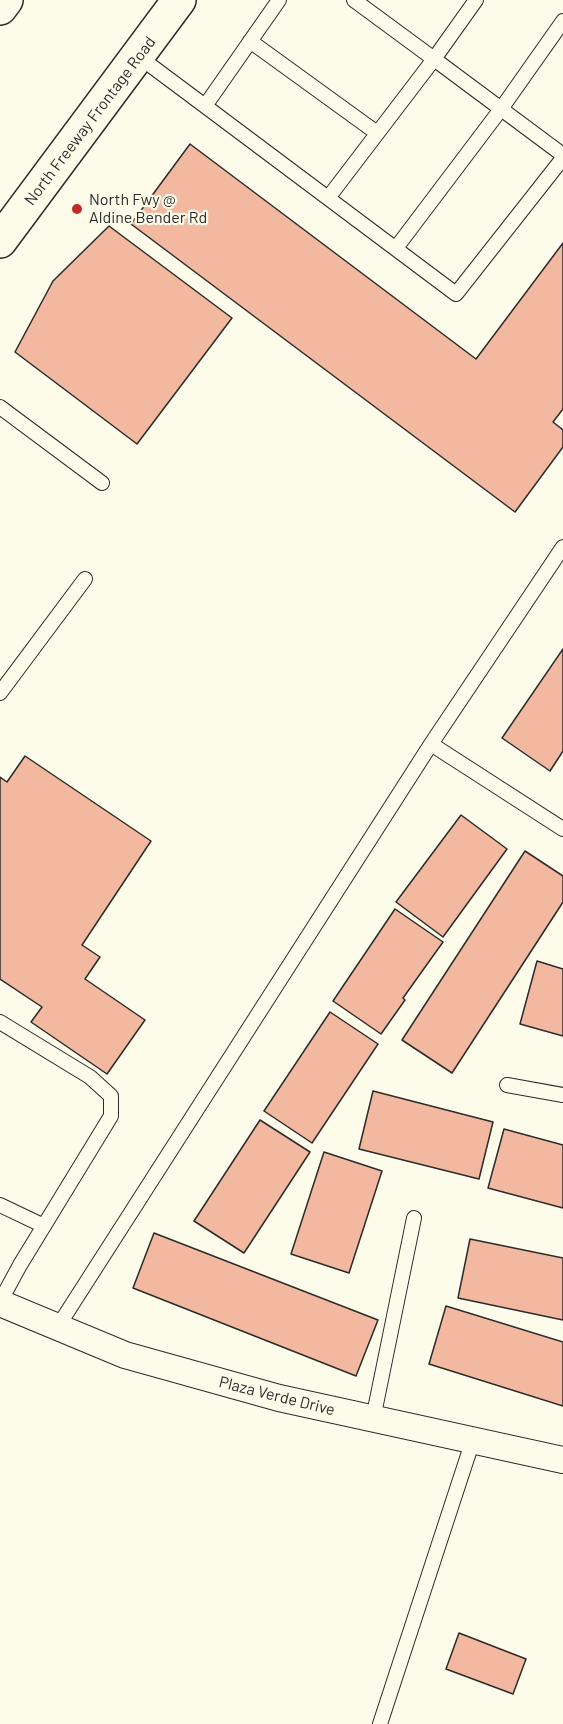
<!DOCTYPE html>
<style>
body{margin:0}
canvas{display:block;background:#fdfbea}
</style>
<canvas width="563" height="1724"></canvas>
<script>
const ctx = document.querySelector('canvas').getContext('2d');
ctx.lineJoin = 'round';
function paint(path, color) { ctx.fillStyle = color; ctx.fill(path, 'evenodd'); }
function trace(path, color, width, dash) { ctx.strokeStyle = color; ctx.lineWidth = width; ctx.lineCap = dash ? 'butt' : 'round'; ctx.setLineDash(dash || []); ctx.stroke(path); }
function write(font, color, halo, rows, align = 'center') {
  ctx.font = font + ' Barlow,sans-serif'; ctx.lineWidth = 4.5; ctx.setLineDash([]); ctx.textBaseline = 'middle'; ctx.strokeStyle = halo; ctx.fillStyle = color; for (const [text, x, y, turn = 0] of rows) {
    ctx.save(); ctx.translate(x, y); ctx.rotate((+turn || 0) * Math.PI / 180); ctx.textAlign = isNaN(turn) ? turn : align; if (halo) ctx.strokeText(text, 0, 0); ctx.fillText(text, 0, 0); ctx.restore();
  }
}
const building = new Path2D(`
 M190 144 476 359 563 243V409L553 422 563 430V447L515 512 131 224Z
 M109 226 232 318 137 444 15 352 53 281Z
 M563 649V751L550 771 502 738Z
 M25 756 151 841 82 945 100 957 85 979 145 1020 107 1074 31 1022 42 1007 0 979V777L7 782Z
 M461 815 507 849 443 937 396 902Z
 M525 851 563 876V902L452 1073 402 1040Z
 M395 909 443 942 403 998 405 1000 381 1034 333 1001Z
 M537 961 563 969V1036L520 1024Z
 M330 1012 378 1044 312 1143 264 1111Z
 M373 1091 493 1122 479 1179 359 1149Z
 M260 1120 310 1152 244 1253 194 1221Z
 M504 1129 563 1145V1208L488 1188Z
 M324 1152 382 1171 349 1273 291 1254Z
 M154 1233 378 1320 356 1376 133 1288Z
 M470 1239 563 1258V1320L458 1298Z
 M446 1306 563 1342V1406L429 1364Z
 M459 1633 526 1659 513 1694 446 1669Z`);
paint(building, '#f2b8a0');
trace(building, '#2b2b2b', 1.5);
const lane = new Path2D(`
 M279 0 205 106 456 294 563 158
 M354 0 434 59 476 0
 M250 41 377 133
 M138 56 205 106
 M328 198 434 59 563 155
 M396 248 501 109 563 21
 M0 407 102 483
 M0 693 85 579
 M431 744 563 829
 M0 1022 90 1077 111 1096V1116L20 1265 0 1302
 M507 1085 563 1095
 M0 1205 44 1226
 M57 1328 431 744 563 547
 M373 1419 414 1218
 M380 1724 473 1440`);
const street = new Path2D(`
 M0 1303 125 1355 279 1398 563 1460`);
const secondary = new Path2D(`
 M0 241 179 0`);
const highway = new Path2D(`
 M0 8 6 0`);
trace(lane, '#2b2b2b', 16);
trace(street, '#2b2b2b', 28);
trace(secondary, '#2b2b2b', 36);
trace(highway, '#2b2b2b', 36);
trace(lane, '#fdfbea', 14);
trace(street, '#fdfbea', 26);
trace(secondary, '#fdfbea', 33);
trace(highway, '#fdfbea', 33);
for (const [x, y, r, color] of [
 [77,209,6,"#c62828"]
]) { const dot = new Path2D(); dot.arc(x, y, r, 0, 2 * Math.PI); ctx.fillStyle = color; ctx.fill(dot); trace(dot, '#fdfbea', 2); }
write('16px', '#2b2b2b', '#fdfbea', [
 ["North Freeway Frontage Road",90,121,-53],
 ["Plaza Verde Drive",277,1396,14]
]);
write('16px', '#2b2b2b', '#fdfbea', [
 ["North Fwy @",89,200],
 ["Aldine Bender Rd",89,218]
], 'left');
</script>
